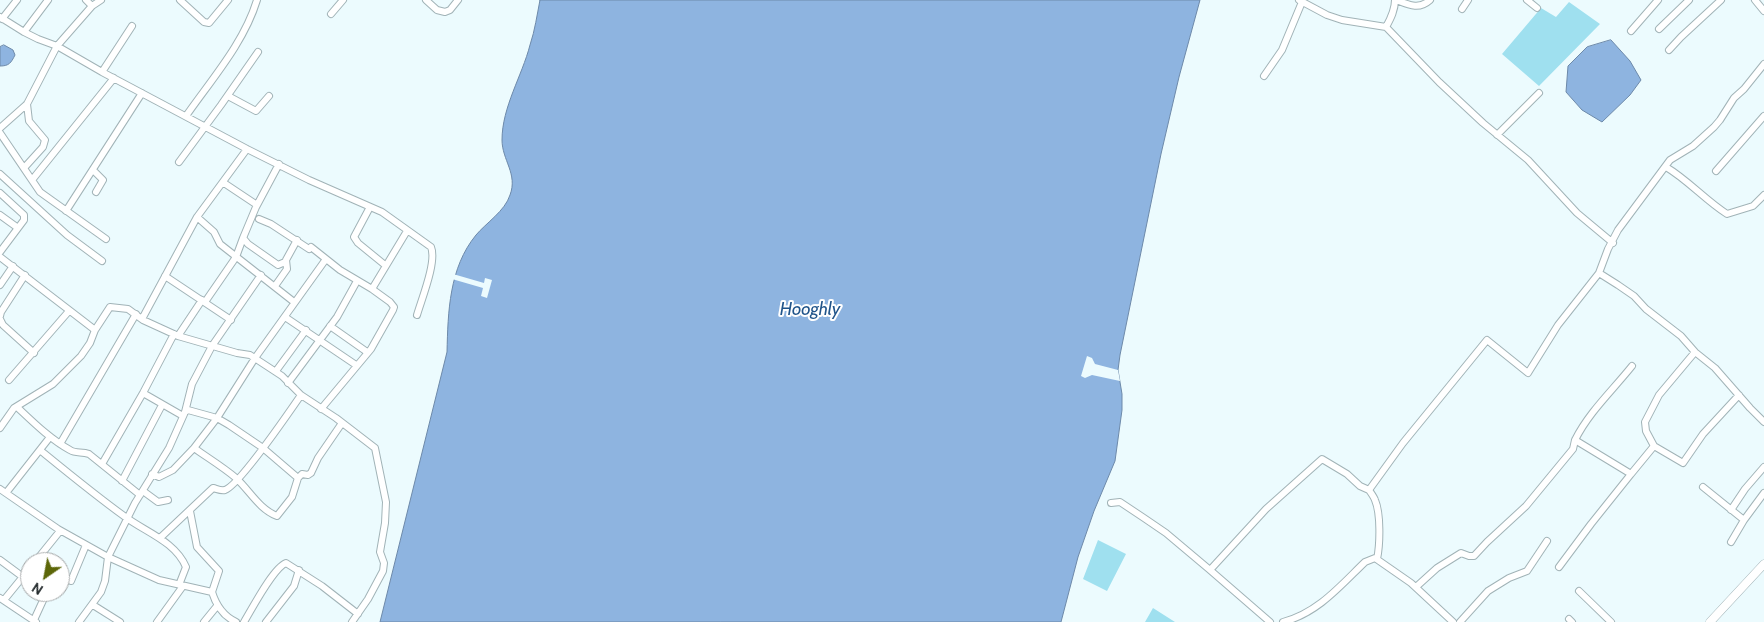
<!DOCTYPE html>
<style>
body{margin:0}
#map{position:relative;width:1764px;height:622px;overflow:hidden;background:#ecfbfe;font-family:Cabin,sans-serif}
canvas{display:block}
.north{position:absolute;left:20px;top:552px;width:50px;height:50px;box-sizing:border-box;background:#fff;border:1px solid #a5a8a9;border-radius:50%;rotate:213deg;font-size:14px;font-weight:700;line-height:20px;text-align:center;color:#1f2628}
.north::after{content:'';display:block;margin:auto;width:18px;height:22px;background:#5c6608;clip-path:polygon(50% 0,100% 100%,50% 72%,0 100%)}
</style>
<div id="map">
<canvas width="1764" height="622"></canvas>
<div class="north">N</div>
</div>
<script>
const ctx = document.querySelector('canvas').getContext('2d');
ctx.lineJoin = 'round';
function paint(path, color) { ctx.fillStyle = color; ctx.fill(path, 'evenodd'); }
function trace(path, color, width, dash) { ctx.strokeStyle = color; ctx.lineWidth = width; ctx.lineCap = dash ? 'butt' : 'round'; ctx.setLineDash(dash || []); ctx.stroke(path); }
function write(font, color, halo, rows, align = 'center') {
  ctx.font = font + ' Cabin,sans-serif'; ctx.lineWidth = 4; ctx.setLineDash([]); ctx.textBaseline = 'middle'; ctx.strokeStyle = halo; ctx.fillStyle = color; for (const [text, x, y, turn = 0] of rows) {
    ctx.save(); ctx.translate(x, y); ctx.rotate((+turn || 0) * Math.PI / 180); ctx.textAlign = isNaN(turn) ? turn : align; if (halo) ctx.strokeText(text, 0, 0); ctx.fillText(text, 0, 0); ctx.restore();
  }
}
paint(new Path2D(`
 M1569 2 1600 24 1539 86 1502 54 1541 8 1556 17Z
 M1098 540 1126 554 1107 591 1083 579Z
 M1153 608 1175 622H1145Z`), '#9fe0ef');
const water = new Path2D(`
 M540 0H1200L1179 77 1161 154 1120 355 1118 370 1122 394V410L1115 461 1094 511 1078 557 1061 622H380L447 352C448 312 449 268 476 235 486 223 505 211 510 195 518 174 502 160 502 140 502 107 522 76 530 45 535 30 537 15 540 0Z
 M1611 40 1630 61 1641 80 1630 95 1602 122 1582 110 1566 92 1568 66 1587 47Z
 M4 45 13 50 15 55C11 63 9 66 0 66V47Z`);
paint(water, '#8eb4e0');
trace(water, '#6d89a9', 1);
paint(new Path2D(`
 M453 274 484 283 485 278 492 280 487 298 481 296 483 288 452 279Z
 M1087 356 1092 358 1095 364 1118 370 1120 381 1092 375 1085 378 1081 376Z`), '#ecfbfe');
const minor = new Path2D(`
 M86 0 92 6
 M180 0 204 22 209 23 228 0
 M426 0 437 10 445 12 450 10 458 0
 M1299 0 1327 15 1342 20 1386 27 1439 82 1483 123 1528 160 1577 213 1613 243
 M1396 0C1409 5 1419 10 1430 0
 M1527 0 1537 8
 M1755 0 1764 11
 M1462 9 1468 0
 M331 14 343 0
 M0 17 24 32 38 39 57 46 102 72 247 149 309 180 382 212 431 247C437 261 422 298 417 315
 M2 19 17 0
 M1386 27C1391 18 1395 10 1395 0
 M1659 29 1689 0
 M1631 31 1658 0
 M24 32 48 0
 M1669 50 1681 37 1721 0
 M102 72 132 26
 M1264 76 1282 50 1302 2
 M228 96 256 111 269 96
 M186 116C211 80 244 43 257 0
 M0 128 27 104 57 46 92 6 101 0
 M0 133 40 192 106 239
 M1497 135 1539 93
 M179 162 221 105 258 52
 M279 164 256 207 243 238 248 244 278 265 285 262
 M1666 167C1688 180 1705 200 1727 214L1753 206 1764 195
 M24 168 43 147 45 140 29 121 27 104
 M93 170 103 180 96 192
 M1716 171 1764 116
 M0 174 67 235 102 261
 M32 180 114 78
 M224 183 257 205
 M0 193 24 215V220L0 252
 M370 207 354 237 358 243 385 265
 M66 211 142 93
 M0 215 18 228
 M197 217 214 232 220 244 294 302
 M259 219 271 224 309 249
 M311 247 340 270 372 289
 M0 257 95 330 110 307 128 309 143 320 178 336 237 353 250 355 282 376 301 395 336 418 375 448 386 502 385 523 380 552 384 563 383 571 368 599 352 622
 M1599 273 1608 249 1618 230 1670 160 1693 146 1714 127 1720 120 1734 98 1744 89 1764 64
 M165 276 231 320
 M0 285 13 266
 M275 286 287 269 286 260 297 240
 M205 302 236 257 243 238
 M0 316 1 312 25 275
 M285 317 356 365
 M0 319 3 325 34 353
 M142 319 197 217 247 149
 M330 326 367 352
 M178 336 202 300
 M276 371 306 330
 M9 380 69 311
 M288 383 337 317 357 281
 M143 393 183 416
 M17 407C33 422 50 439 70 450 76 454 82 451 89 454L140 495
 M321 409 371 349 393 310 394 307 390 302 372 289 407 231
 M185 412 188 410 217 418 229 425 263 448 298 478
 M0 428 14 408 53 384 81 356 90 343 95 330
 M1575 440C1589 412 1612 391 1632 366
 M60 444 136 314
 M1654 446 1646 431 1645 422 1659 395 1695 352
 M194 448C208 458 223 467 236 478 250 491 259 509 277 516L292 497 298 478 302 474 308 475 311 473 318 458 342 423
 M40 450C67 472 95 495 124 516 145 532 175 541 186 567L179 585
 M102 464 143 393 174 334
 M152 474 159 477 173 470 194 448 217 418 255 358 326 259
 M122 481 162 405
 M1703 487 1744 520
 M0 489 58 529 108 557 159 580 212 592C216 605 223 616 236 622
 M1369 490C1371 493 1374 497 1375 500 1381 514 1380 545 1377 559
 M143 491 158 502 168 500
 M6 493 50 437
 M1111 503 1120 502 1144 518 1166 533 1210 570 1266 509 1322 459 1347 474 1360 486 1369 490 1403 443 1487 340 1528 373 1558 325 1599 273 1618 285 1634 296 1646 309 1681 336 1695 352 1715 368 1750 408 1764 422
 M1731 510 1745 489 1764 467
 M190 511 197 547 219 571 212 592
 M160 538 213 488C217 489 221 491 225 490 239 485 290 411 301 395
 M1731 542 1744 520 1764 493
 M0 560 23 577
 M35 562 60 531
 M1559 567 1591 524 1631 474
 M1210 570 1270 622
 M60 577 71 581 86 545
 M1416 587 1437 568 1461 553 1469 556H1474L1487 542 1526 506 1573 449 1575 440 1631 474 1654 446 1683 463 1703 434 1739 395
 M1579 591 1611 622
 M0 598 36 622
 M4 600 30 568
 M93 605 120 622
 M1569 619 1572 622
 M34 620 45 596 50 592
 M79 622 101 592 105 581 108 557 135 503 169 448 185 412 192 384 212 346 261 275
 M157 622 183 586
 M204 622 217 606
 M244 622C252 609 273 568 286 563L322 586 358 614
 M266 622 294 586 299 570
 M1283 622C1318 613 1341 585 1365 562L1375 558 1411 583 1453 622
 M1460 622 1488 591 1509 578 1527 571 1547 541`);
const tertiary = new Path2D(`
 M1710 622 1764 564`);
trace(minor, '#a1b3b7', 8);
trace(tertiary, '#a1b3b7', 9);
trace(minor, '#fff', 6);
trace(tertiary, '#fff', 8);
write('italic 18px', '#20548a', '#fff', [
 ["Hooghly",810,310]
]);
</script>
